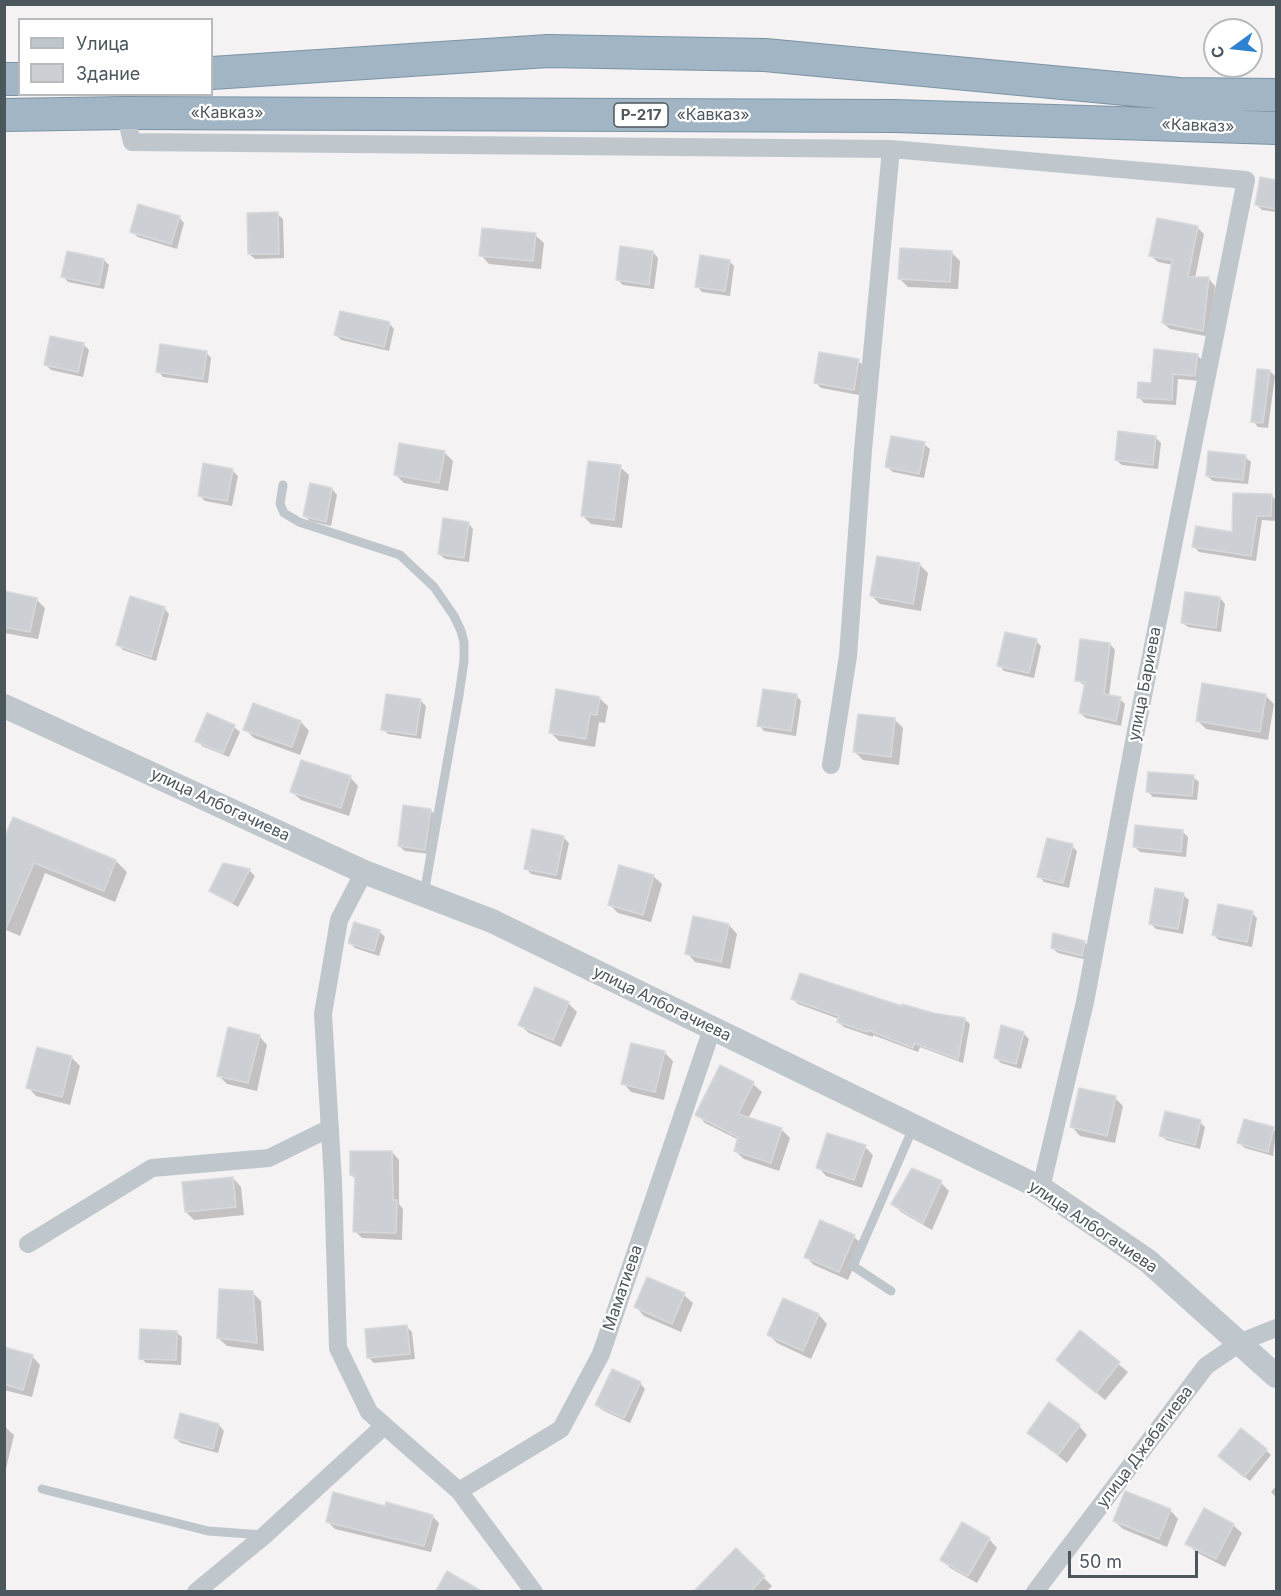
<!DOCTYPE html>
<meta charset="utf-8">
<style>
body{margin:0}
#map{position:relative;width:1281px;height:1596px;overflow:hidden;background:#f4f2f2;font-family:Inter,sans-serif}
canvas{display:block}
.frame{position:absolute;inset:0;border:6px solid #4c565d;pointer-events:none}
.legend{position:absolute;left:18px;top:18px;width:195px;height:78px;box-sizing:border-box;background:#fff;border:2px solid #b7bbbe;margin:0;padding:8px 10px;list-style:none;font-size:18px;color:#4c565d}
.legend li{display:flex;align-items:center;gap:12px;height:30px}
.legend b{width:30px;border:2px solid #b7bbbe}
.north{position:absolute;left:1203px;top:18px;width:60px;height:60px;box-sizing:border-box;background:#fff;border:2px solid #b7bbbe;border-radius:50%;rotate:255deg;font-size:16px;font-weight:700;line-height:24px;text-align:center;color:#4c565d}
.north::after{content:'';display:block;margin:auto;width:21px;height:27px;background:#2f81d1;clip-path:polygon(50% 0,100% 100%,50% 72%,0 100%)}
.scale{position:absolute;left:1068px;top:1551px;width:130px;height:27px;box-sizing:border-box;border:3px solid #4c565d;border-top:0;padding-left:8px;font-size:18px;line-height:21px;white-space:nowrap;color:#4c565d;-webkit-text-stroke:4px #fff;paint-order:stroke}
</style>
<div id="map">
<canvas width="1281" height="1596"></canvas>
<div class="frame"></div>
<ul class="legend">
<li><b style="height:8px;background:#bfc7cd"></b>Улица</li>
<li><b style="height:16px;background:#cccfd3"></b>Здание</li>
</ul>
<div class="north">С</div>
<div class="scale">50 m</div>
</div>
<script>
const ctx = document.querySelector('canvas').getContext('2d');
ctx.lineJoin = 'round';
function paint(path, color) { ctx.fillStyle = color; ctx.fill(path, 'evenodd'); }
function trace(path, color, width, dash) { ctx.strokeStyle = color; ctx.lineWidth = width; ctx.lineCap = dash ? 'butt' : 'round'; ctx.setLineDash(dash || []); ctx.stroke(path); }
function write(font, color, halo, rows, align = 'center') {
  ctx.font = font + ' Inter,sans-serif'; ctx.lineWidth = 4.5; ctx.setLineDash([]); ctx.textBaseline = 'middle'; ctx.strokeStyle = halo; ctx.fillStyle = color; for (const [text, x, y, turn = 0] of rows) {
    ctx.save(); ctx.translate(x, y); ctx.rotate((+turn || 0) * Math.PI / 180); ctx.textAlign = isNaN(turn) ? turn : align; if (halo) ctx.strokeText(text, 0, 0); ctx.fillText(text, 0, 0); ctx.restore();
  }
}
paint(new Path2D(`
 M1261 179 1276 181V212L1262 210 1257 205Z
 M277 214 283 219 284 258 255 259 249 254Z
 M179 217 184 223 177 249 138 237 132 232Z
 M1197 227 1204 234 1195 278 1209 279 1215 286 1210 337 1170 329 1163 323 1173 265 1158 262 1151 256Z
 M535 235 544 243 541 269 489 264 481 255Z
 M653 252 658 258 654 289 623 285 617 279Z
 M951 252 960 261 958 289 908 287 899 278Z
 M104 260 109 265 104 289 68 282 63 276Z
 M729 261 734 266 730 296 702 292 697 286Z
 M389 323 394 329 389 351 341 340 336 335Z
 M83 344 89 350 83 377 51 370 46 365Z
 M206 352 211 358 208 383 163 377 158 371Z
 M1197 355 1202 360 1200 381 1178 379 1176 405 1144 403 1139 397 1152 385Z
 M858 361 864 366 859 395 821 388 816 383Z
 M1270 371 1275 376 1268 428 1258 427 1253 421Z
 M1155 437 1161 443 1158 469 1122 465 1116 460Z
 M924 444 930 449 924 478 893 472 887 467Z
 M444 452 453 461 448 491 404 483 396 475Z
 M1245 457 1251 462 1248 484 1213 481 1207 476Z
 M620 467 629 475 622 528 591 524 582 515Z
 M232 470 238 476 232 506 205 501 200 496Z
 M332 489 337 495 331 526 310 521 305 516Z
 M1271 495 1276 500V521L1262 520 1256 561 1199 552 1194 547 1233 533Z
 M468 523 473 529 469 562 445 559 439 554Z
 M919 564 928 573 921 611 880 604 872 596Z
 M4 593 36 599 45 608 38 639 4 633Z
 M1220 598 1225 604 1221 632 1188 627 1182 622Z
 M164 608 169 614 156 661 123 650 118 644Z
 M1036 641 1041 646 1034 678 1004 671 999 665Z
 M1110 644 1115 650 1109 696 1120 699 1125 704 1121 726 1086 718 1080 713 1086 686 1076 680Z
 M796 695 801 701 796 736 764 731 759 725Z
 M1265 695 1274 704 1268 740 1206 729 1198 721Z
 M599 698 608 706 605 723 599 722 595 747 559 741 551 733Z
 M421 701 426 706 421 739 388 734 383 729Z
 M254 705 301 722 309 731 300 755 254 738 245 729Z
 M208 715 234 727 240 732 229 757 202 746 197 740Z
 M895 720 903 728 899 765 863 760 855 752Z
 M350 777 358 786 349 816 301 800 292 792Z
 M1193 777 1199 782 1197 800 1153 797 1148 792Z
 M430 810 436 815 430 854 405 851 399 846Z
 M1182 831 1188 837 1186 857 1140 852 1135 847Z
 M563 837 569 843 561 880 531 874 526 868Z
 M4 842 116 861 127 872 115 902 45 873 20 936 4 929Z
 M1072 846 1077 851 1069 888 1044 882 1039 876Z
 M224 865 249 870 255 876 238 907 211 891Z
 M653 876 662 884 651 922 618 913 610 905Z
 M1183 895 1189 900 1183 934 1156 929 1151 924Z
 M1252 913 1257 918 1252 947 1219 940 1214 935Z
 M729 925 737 934 730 969 695 962 687 953Z
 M380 932 385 937 379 956 355 948 350 943Z
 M1084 942 1090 948 1087 960 1058 953 1052 948Z
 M793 999 903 1008 964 1019 970 1024 963 1063 920 1047 918 1052 873 1035V1037L844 1027 838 1022 839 1019 798 1004Z
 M568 1003 577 1012 561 1047 529 1033 520 1025Z
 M1023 1033 1029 1039 1021 1069 1001 1063 995 1057Z
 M259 1036 267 1045 257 1091 227 1084 219 1076Z
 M38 1049 72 1058 80 1066 70 1105 36 1096 28 1087Z
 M664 1052 673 1061 664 1100 631 1092 623 1083Z
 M721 1067 753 1084 762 1092 748 1119 781 1129 790 1138 779 1171 744 1159 735 1151 739 1140 705 1123 697 1114Z
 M1115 1098 1123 1106 1115 1143 1080 1136 1072 1127Z
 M1245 1121 1276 1131 1273 1156 1245 1148 1239 1143Z
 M1200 1122 1205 1127 1200 1149 1166 1140 1161 1135Z
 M865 1147 873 1155 862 1188 826 1176 818 1167Z
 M392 1152 399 1160V1204L403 1209 402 1240 362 1238 355 1231 357 1180 351 1175Z
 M233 1178 241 1187 244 1215 194 1220 186 1212Z
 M941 1183 949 1191 932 1230 901 1212 893 1204Z
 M821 1222 854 1237 863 1245 848 1280 814 1265 806 1257Z
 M648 1279 684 1295 693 1303 681 1332 644 1316 636 1307Z
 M252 1292 261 1301 264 1351 227 1346 218 1338Z
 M784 1300 819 1315 827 1324 811 1359 777 1343 769 1335Z
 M407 1327 412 1332 415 1359 374 1363 369 1358Z
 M176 1332 182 1337 181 1365 146 1363 141 1358Z
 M1080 1332 1128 1372 1105 1400 1058 1360Z
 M4 1349 32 1356 40 1365 32 1397 4 1390Z
 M640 1383 645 1389 630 1423 602 1410 597 1405Z
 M181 1415 219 1425 224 1431 218 1453 181 1443 175 1438Z
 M4 1426 14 1435 4 1477Z
 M1079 1426 1087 1435 1067 1463 1029 1432Z
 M1266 1450 1271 1455 1250 1481 1226 1462Z
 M1276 1486V1497L1271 1492Z
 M386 1508 432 1516 439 1523 431 1552 335 1529 327 1521Z
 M1170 1510 1178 1519 1167 1547 1123 1529 1114 1521Z
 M1233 1525 1242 1533 1225 1567 1196 1552 1187 1543Z
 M989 1539 997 1548 977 1583 950 1568 942 1559Z
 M736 1550 772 1586 766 1592H695Z`), '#0003');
const building = new Path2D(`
 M1260 177 1276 180V209L1255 205Z
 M138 204 180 216 171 244 130 232Z
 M278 212 279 254H248L247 213Z
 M1157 218 1198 226 1188 277H1209L1203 331 1162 323 1172 260 1149 256Z
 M482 228 536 233 533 261 479 256Z
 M620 246 653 251 649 285 616 280Z
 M900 248 952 251 950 282 898 279Z
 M67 251 104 259 99 285 61 277Z
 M700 255 730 260 725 291 695 287Z
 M340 311 390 322 384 347 334 335Z
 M50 336 84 343 78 372 44 365Z
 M160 344 207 351 203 379 156 372Z
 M1154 349 1198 354 1195 376 1173 374 1172 400 1137 398 1138 382 1151 383Z
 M819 352 859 359 854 390 814 383Z
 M1257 369 1270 370 1263 423 1251 422Z
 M1118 431 1156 436 1153 465 1115 460Z
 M891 436 925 442 919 474 885 467Z
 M399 443 445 451 439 483 394 475Z
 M1208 451 1246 455 1243 480 1206 476Z
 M588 461 621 465 614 520 581 516Z
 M203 463 233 469 227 501 198 496Z
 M310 483 332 488 326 522 303 516Z
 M1233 493 1272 494 1271 516H1257L1251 556 1192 547 1196 526 1232 532Z
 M443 518 469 522 464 558 438 554Z
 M877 556 920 563 913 604 870 596Z
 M4 591 37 598 30 632 4 627Z
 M1185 592 1220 597 1216 628 1181 623Z
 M130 596 165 607 151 657 116 645Z
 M1005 632 1037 639 1029 673 997 666Z
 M1080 639 1110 643 1104 694 1121 697 1116 721 1079 713 1085 682 1075 681Z
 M1202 683 1266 694 1260 732 1196 721Z
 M556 689 600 697 597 715 590 714 586 739 549 733Z
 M763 689 797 694 791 731 757 726Z
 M386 694 421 699 416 735 381 730Z
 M253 703 301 721 292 747 243 730Z
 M207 713 235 725 223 753 195 741Z
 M858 714 895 718 891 757 853 752Z
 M301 760 351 776 341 808 290 792Z
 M1148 772 1194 775 1192 796 1146 792Z
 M403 805 431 809 425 850 398 846Z
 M13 817 116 860 104 891 34 863 4 933V838Z
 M1135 825 1183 830 1181 852 1133 847Z
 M532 829 564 836 556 875 524 869Z
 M1047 838 1073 844 1063 883 1037 877Z
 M223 863 250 869 232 903 209 891Z
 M619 865 654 875 643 915 608 905Z
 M1155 888 1184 893 1178 929 1149 924Z
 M1218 904 1253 911 1247 942 1212 935Z
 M693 916 729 924 721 962 685 954Z
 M354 922 380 930 374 951 348 943Z
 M1053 933 1085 941 1082 956 1051 948Z
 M800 973 902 1006V1004L933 1013 965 1018 958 1059 914 1043 913 1048 868 1030 867 1032 837 1022 839 1016 791 999Z
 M535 987 569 1002 553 1040 518 1025Z
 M1001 1025 1024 1032 1016 1064 994 1058Z
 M228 1027 260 1035 248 1083 217 1076Z
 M631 1043 665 1051 655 1092 621 1084Z
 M37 1047 72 1056 62 1097 26 1088Z
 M720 1065 754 1082 738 1114 782 1128 771 1163 734 1151 738 1137 695 1115Z
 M1079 1088 1116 1096 1107 1136 1070 1127Z
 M1165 1111 1201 1120 1195 1145 1159 1136Z
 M1244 1119 1274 1127 1268 1152 1237 1143Z
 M827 1133 866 1145 854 1180 816 1168Z
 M350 1151H392L393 1200H397L396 1233 353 1232 355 1175H350Z
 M912 1168 942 1181 923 1223 891 1204Z
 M233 1177 236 1207 185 1212 182 1182Z
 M820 1220 855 1235 839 1272 804 1257Z
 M647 1277 685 1293 672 1324 634 1307Z
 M219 1289 253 1291 257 1343 217 1338Z
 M783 1298 819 1314 803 1351 767 1335Z
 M407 1325 410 1354 367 1358 365 1329Z
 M140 1329 177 1331 176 1360 139 1359Z
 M1080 1330 1120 1362 1096 1393 1056 1360Z
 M4 1347 33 1355 23 1390 4 1384Z
 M612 1369 641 1382 624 1418 595 1405Z
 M1049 1402 1080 1425 1058 1455 1027 1433Z
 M180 1413 219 1424 213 1449 174 1438Z
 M1241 1428 1267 1449 1244 1477 1218 1456Z
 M1125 1491 1171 1509 1159 1539 1113 1521Z
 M333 1492 385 1506 386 1502 433 1515 424 1546 326 1522Z
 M1204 1508 1234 1524 1216 1559 1185 1544Z
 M962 1522 990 1538 968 1576 940 1560Z
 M736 1548 765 1576 750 1592H693Z
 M447 1571 483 1592H435Z`);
paint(building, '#cccfd3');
trace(building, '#d7d9dc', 1.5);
const trunk = new Path2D(`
 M212 73 548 51 765 55 1179 94 1276 95
 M4 79H20
 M4 115 125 113 895 116 1276 128`);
trace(trunk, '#7b93a6', 34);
trace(new Path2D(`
 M283 485 280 504 284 513 299 522 400 555 434 587 454 616 461 631 464 642V661L459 695 424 894
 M891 1291 853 1266 913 1128
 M42 1489 208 1531 263 1535`), '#bfc7cd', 9);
trace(new Path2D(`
 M125 113 132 142 891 149 1246 180 1136 731 1085 1002 1041 1188
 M831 765 848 656 863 450 891 149
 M364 872 339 920 323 1014 333 1181 338 1348 369 1412 459 1491 534 1592
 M28 1244 152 1168 269 1158 330 1128
 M459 1491 561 1429 601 1354 712 1029
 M196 1592 265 1535 384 1426
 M1035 1592 1206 1366 1241 1342 1276 1328`), '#bfc7cd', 18);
trace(new Path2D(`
 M4 706 364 872 492 921 1041 1188 1148 1261 1276 1376`), '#bfc7cd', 24);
trace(trunk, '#a2b5c4', 32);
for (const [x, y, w] of [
 [641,115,54]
]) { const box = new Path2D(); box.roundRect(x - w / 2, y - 12, w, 24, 4.5); ctx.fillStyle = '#fff'; ctx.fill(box); trace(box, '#4c565d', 1.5); }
write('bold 15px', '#4c565d', null, [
 ["Р-217",641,115]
]);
write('16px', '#4c565d', '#fff', [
 ["«Кавказ»",227,113],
 ["«Кавказ»",713,115],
 ["«Кавказ»",1198,126,2],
 ["улица Бариева",1145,684,-79],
 ["улица Албогачиева",220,805,25],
 ["улица Албогачиева",662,1004,26],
 ["улица Албогачиева",1093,1227,34],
 ["Маматиева",623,1288,-71],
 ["улица Джабагиева",1145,1447,-53]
]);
</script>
